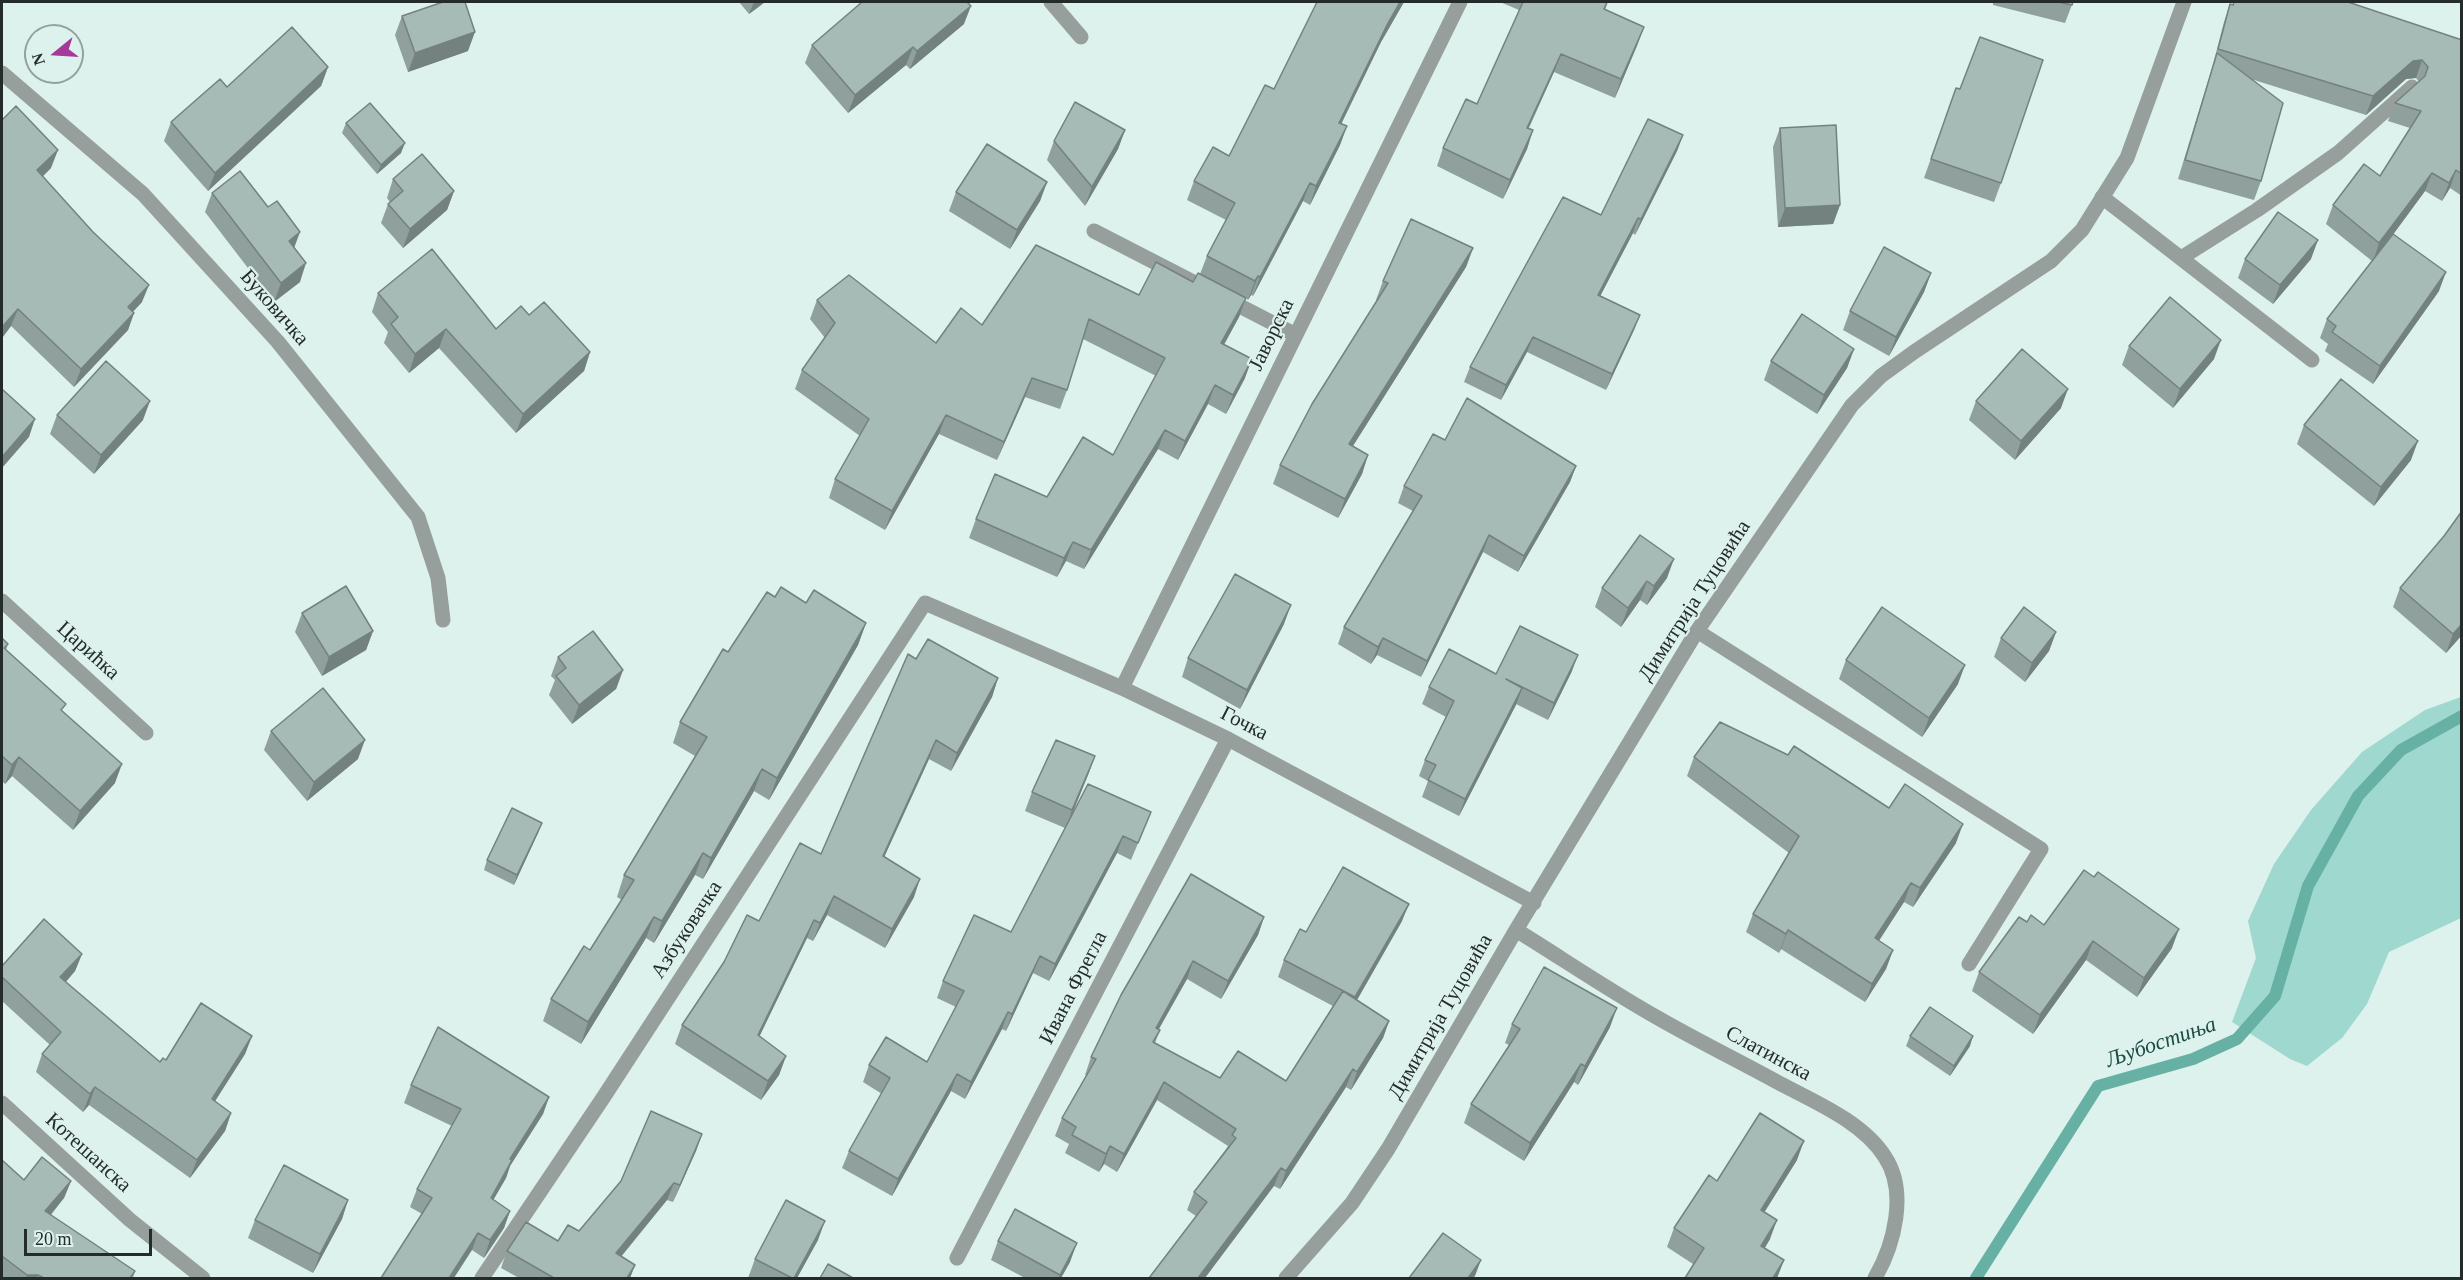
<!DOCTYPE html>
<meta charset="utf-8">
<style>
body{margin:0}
#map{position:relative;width:2463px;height:1280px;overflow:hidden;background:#ddf1ed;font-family:Georgia,serif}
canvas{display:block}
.frame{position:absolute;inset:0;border:3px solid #242c2a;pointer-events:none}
.north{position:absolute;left:24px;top:24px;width:60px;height:60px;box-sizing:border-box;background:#ddf1ed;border:2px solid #93a29f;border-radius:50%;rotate:252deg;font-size:16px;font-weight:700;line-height:24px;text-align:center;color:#242c2a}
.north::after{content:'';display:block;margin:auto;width:21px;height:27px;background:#a53999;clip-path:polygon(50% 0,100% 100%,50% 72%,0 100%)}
.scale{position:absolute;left:24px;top:1229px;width:128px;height:27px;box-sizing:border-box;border:3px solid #242c2a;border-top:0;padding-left:8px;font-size:18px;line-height:21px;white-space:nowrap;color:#242c2a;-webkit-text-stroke:4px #ddf1ed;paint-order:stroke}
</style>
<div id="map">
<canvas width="2463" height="1280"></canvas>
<div class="frame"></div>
<div class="north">N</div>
<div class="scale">20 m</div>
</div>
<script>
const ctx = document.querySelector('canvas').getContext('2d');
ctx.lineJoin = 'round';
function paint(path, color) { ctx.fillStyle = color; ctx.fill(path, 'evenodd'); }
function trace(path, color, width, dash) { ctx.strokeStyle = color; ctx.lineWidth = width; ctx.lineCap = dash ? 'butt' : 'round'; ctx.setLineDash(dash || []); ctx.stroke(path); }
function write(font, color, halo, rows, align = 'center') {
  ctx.font = font + ' Georgia,serif'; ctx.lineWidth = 4.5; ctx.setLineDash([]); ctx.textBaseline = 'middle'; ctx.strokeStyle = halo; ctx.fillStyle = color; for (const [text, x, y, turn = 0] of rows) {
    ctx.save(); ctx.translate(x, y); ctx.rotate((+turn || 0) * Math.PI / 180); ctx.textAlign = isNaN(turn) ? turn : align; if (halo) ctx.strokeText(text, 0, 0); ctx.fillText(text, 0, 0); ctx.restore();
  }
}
paint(new Path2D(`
 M2461 697V918L2389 952 2367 1004 2342 1038 2307 1066 2290 1059 2232 1022 2256 958 2248 921 2274 864 2311 810 2362 752 2425 710Z`), '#9ed8ce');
trace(new Path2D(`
 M1976 1278 2098 1086 2193 1059 2237 1039 2275 996 2308 886 2358 796 2401 750 2462 716`), '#66b0a4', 12);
trace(new Path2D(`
 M1051 2 1081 37
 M2 73 143 194 278 342 418 517 438 578 443 620
 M2102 197 2312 360
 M1094 231 1296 335
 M2181 258 2257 210 2338 153 2412 87
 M2 601 146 733
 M1697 631 2041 849 1969 964
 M1122 688 1460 2
 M1516 930C1563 959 1610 991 1658 1018 1698 1041 1739 1061 1779 1083 1815 1102 1863 1122 1885 1157 1908 1192 1894 1245 1875 1278
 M2 1103 130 1220 203 1278
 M957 1258 1228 739
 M482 1278 603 1098 925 603 1122 688 1228 739 1534 903
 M1286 1278 1352 1203 1388 1149 1516 930 1697 631 1852 405 1881 376 1914 352 2051 261 2082 230 2127 158 2184 2`), '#979f9d', 15);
paint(new Path2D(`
 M739 2H765L749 14Z
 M1317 2H1404L1381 42 1341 123 1347 126 1340 145 1310 205 1303 201 1253 296 1251 295 1248 300 1246 298 1239 317 1224 345 1245 378 1226 414 1208 404 1178 460 1158 449 1084 569 1066 561 1057 577 969 538 976 519 1047 497 1113 455 1156 376 1083 339 1067 390 1060 409 1025 397 997 460 939 434 885 530 829 498 835 479 860 436 795 389 802 370 825 338 810 319 817 300 936 343 982 325 1139 295 1193 282 1200 274 1207 256 1226 220 1187 200 1194 181 1229 156 1274 89Z
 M1500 2H1608L1605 10 1644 27 1615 98 1554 72 1529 128 1533 130 1527 149 1503 199 1437 166 1443 148 1477 104 1519 10Z
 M1993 2H2073L2065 23 1993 5Z
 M2230 4 2462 40V196L2450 188 2442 201 2425 191 2388 241 2439 291 2373 384 2325 351 2328 344 2320 338 2327 319 2372 261 2326 224 2333 205 2380 176 2410 128 2388 121 2395 103 2419 82 2416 78 2406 79 2366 115 2254 80 2261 181 2254 200 2178 179 2212 68 2224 22Z
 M402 16 468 51 408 72 395 35Z
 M964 24 910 69 906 65 848 113 805 63 812 45Z
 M328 67 321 86 208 191 164 141 171 122 227 87Z
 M1956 88 2001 183 1994 202 1924 178Z
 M2 120 51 168 43 176 142 302 133 312 134 313 128 330 74 387 11 326 2 338Z
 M346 123 401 153 377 174 342 133Z
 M1780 128 1840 205 1833 224 1778 227 1773 147Z
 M1125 130 1118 149 1085 206 1047 160 1054 141Z
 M1683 135 1677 151 1635 235 1633 233 1600 296 1640 315 1634 330 1606 390 1527 352 1501 400 1464 382 1470 367 1601 215Z
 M393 179 454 191 447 210 403 248 381 223 388 204 390 202 387 198Z
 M1047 182 1040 201 1010 249 949 211 956 192Z
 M212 193 294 247 300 282 274 302 205 212Z
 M1473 248 1466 267 1353 446 1368 455 1362 474 1338 518 1273 484 1280 465 1378 300H1376L1383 281Z
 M2245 259H2311L2273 304 2238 278Z
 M1931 273 1924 292 1889 356 1843 330 1850 311Z
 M378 293 496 329 529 315 590 352 584 371 516 433 439 348 409 373 384 343 388 332 372 312Z
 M2129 346 2214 359 2173 408 2122 365Z
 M1854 349 1847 368 1817 414 1764 380 1771 361Z
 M1976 401 2061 408 2015 460 1969 420Z
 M57 415 143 420 94 474 50 434Z
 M2304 425 2411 460 2374 506 2297 444Z
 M1445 440 1576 466 1570 482 1518 572 1483 552 1421 677 1377 655 1371 664 1338 644 1344 627 1413 511 1398 503 1404 486Z
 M2462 511V635L2446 653 2393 607 2400 588 2444 536Z
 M1667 578 1647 605 1640 600 1621 627 1595 607 1602 588Z
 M775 597 806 603 866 623 858 645 769 800 754 791 703 879 695 875 654 943 646 938 581 1044 543 1021 551 999 590 950 622 900 617 897 624 875 695 756 673 743 680 722Z
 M302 613 373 631 366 650 322 676 295 632Z
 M1284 624 1240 709 1182 677 1188 658Z
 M2056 632 2049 651 2025 682 1994 657 2001 638Z
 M2 638 8 644 6 650 63 712 115 783 73 830 12 776 5 784 2 781Z
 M558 657 623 670 616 689 572 724 549 695 555 680 551 676Z
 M916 659 998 678 992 697 951 771 929 759 884 857 914 897 885 948 827 915 813 941 807 938 759 1036 786 1056 779 1075 761 1100 675 1044 682 1025 759 921 821 854Z
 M1846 660 1958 684 1922 737 1839 679Z
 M1572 671 1548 720 1516 704 1459 816 1422 797 1428 781 1419 776 1425 760 1446 717 1422 704 1429 687 1496 674Z
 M271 731 358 759 307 801 264 750Z
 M1095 756 1088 775 1070 819 1151 812 1131 860 1117 853 1049 981 1033 973 1006 1031 1002 1029 965 1099 951 1091 892 1196 842 1168 849 1151 882 1094 863 1082 869 1065 927 1062 956 1007 937 998 943 981 1011 932 1065 828 1025 811 1032 792Z
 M1694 757 1889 808 1956 843 1913 907 1904 902 1879 941 1893 950 1886 969 1865 1002 1781 949 1779 953 1746 932 1753 914 1789 853 1687 776Z
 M542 823 538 833 514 885 484 870 487 860Z
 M1264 917 1258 935 1221 999 1187 979 1159 1029 1160 1030 1155 1043 1220 1078 1286 1081 1333 1006 1278 977 1284 960 1306 932 1402 921 1357 1000 1389 1021 1383 1038 1351 1090 1346 1087 1280 1189 1274 1186 1196 1216 1187 1210 1194 1192 1226 1149 1228 1146 1157 1100 1117 1172 1104 1164 1099 1172 1065 1153 1069 1144 1055 1136 1062 1118 1086 1075H1085L1091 1057 1121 995Z
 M2027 922 2044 925 2172 948 2137 997 2086 960 2033 1034 1972 991 1979 972Z
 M82 954 75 971 66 982 160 1062 252 1036 245 1054 215 1101 231 1113 225 1131 190 1178 89 1105 83 1112 36 1072 42 1054 50 1045 2 1001V966Z
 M1512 1024 1610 1027 1578 1085 1574 1082 1524 1161 1464 1123 1471 1104 1509 1045 1505 1043Z
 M1910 1036 1970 1046 1950 1076 1906 1046Z
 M411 1085 549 1097 543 1114 510 1166 506 1178 493 1200 510 1211 504 1228 484 1258 472 1250 422 1214 410 1207 417 1189 452 1126 404 1103Z
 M702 1134 696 1151 673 1202 667 1200 621 1257 635 1265 630 1278H519L501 1268 507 1251 558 1241 579 1231Z
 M2 1160 24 1180 71 1181 64 1198 51 1215 135 1271 133 1278H2Z
 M1797 1160 1764 1212 1770 1239 1765 1248 1784 1260 1777 1278H1685L1693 1264 1667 1247 1674 1228 1717 1181Z
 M348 1200 342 1219 313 1273 248 1238 255 1220Z
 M818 1240 797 1278H748L755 1259Z
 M998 1241 1070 1262 1061 1278H1025L991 1260Z`), '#8fa09d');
paint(new Path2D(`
 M754 2H765L749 14Z
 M1400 2H1404L1381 42 1333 141 1339 123 1388 23Z
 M971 6 964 24 910 69 917 51Z
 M1644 27 1637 46 1615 98 1621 79Z
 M475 32 468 51 408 72 415 53Z
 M913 47 906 65 848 113 855 95Z
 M1561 54 1554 72 1520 146 1527 128Z
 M2422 60 2416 78 2406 79 2366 115 2373 96 2413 61Z
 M328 67 321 86 208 191 215 173Z
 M1347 126 1340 145 1310 205 1316 186Z
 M1125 130 1118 149 1085 206 1092 187Z
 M1533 130 1527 149 1503 199 1510 180Z
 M1683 135 1677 151 1635 235 1641 219Z
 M405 143 401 153 377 174 381 165Z
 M58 150 51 168 31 188 37 170Z
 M2456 170 2450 188 2442 201 2449 183Z
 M2432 173 2425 191 2373 262 2379 243Z
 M1047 182 1040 201 1010 249 1017 230Z
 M1310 183 1303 201 1253 296 1260 277Z
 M454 191 447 210 403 248 410 229Z
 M1840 205 1833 224 1778 227 1785 208Z
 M1638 218 1633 233 1593 310 1598 295Z
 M300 232 293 251 289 241Z
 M2318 240 2311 259 2273 304 2280 285Z
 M1473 248 1466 267 1342 463 1349 444Z
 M306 263 300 282 274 302 281 283Z
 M2446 272 2439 291 2373 384 2380 366Z
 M1931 273 1924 292 1889 356 1896 337Z
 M1258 276 1251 295 1248 300 1255 281Z
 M149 285 142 302 121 324 128 307Z
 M1246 298 1239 317 1214 362 1221 343Z
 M18 309 11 326 2 338V327Z
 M134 313 128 330 74 387 81 369Z
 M1640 315 1634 330 1606 390 1612 374Z
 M446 329 439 348 409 373 415 354Z
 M1533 337 1527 352 1501 400 1506 385Z
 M2221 340 2214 359 2173 408 2180 389Z
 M1854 349 1847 368 1817 414 1824 395Z
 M590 352 584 371 516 433 523 414Z
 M1252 359 1245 378 1226 414 1233 395Z
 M1032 378 1025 397 997 460 1004 442Z
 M1215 385 1208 404 1178 460 1185 441Z
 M2068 389 2061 408 2015 460 2021 441Z
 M150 401 143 420 94 474 101 455Z
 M946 415 939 434 885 530 892 511Z
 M35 419 29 437 2 468V457Z
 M1165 430 1158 449 1084 569 1091 550Z
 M2418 441 2411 460 2374 506 2381 487Z
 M1368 455 1362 474 1338 518 1345 499Z
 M1576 466 1570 482 1518 572 1524 556Z
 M1489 535 1483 552 1421 677 1427 661Z
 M1073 542 1066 561 1057 577 1064 558Z
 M1674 559 1667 578 1647 605 1654 586Z
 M1647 581 1640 600 1621 627 1628 608Z
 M1291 605 1284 624 1240 709 1247 690Z
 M866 623 858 645 769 800 777 778Z
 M2462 624V635L2446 653 2453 634Z
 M373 631 366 650 322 676 329 657Z
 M2056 632 2049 651 2025 682 2032 663Z
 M1383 638 1377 655 1371 664 1378 647Z
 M1578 655 1572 671 1548 720 1554 703Z
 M1965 665 1958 684 1922 737 1929 718Z
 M623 670 616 689 572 724 579 705Z
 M998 678 992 697 951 771 957 753Z
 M1522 688 1516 705 1459 816 1465 799Z
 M365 740 358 759 307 801 314 782Z
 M936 740 929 759 876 875 883 856Z
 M1095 756 1088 775 1066 829 1072 810Z
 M19 757 12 776 5 784 12 765Z
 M122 764 115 783 73 830 80 811Z
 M762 769 754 791 703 879 711 858Z
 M542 823 538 833 514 885 517 875Z
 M1963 824 1956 843 1913 907 1920 888Z
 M1123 836 1117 853 1049 981 1055 964Z
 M703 853 695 875 654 943 662 921Z
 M920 879 914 897 885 948 892 929Z
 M1911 883 1904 902 1868 957 1875 938Z
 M834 896 827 915 813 941 820 923Z
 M1409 904 1402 921 1349 1014 1355 997Z
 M654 917 646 938 581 1044 588 1022Z
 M1264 917 1258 935 1221 999 1228 981Z
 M814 920 807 938 751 1054 758 1035Z
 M2179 929 2172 948 2137 997 2144 978Z
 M1788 930 1781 949 1779 953 1786 934Z
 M2093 941 2086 960 2033 1034 2040 1015Z
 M1893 950 1886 969 1865 1002 1872 984Z
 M82 954 75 971 54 995 60 977Z
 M1040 956 1033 973 1006 1031 1012 1014Z
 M1193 961 1187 979 1149 1046 1156 1028Z
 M1617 1008 1610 1027 1578 1085 1585 1066Z
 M1008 1012 1002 1029 965 1099 971 1082Z
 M1389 1021 1383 1038 1351 1090 1357 1072Z
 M252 1036 245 1054 205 1117 212 1099Z
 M1973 1036 1970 1046 1950 1076 1954 1066Z
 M786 1056 779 1075 761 1100 768 1081Z
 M1581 1064 1574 1082 1524 1161 1530 1143Z
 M1353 1069 1346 1087 1280 1189 1286 1171Z
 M957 1074 951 1091 892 1196 898 1179Z
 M1164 1082 1157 1100 1117 1172 1124 1154Z
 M95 1087 89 1105 83 1112 90 1094Z
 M549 1097 543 1114 510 1166 506 1178 484 1216 491 1198 510 1159Z
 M231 1113 225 1131 190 1178 197 1160Z
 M702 1134 696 1151 673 1202 680 1185Z
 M1804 1141 1797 1160 1754 1229 1761 1210Z
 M1110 1146 1104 1164 1099 1172 1106 1154Z
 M1281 1168 1274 1186 1205 1278H1198Z
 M71 1181 64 1198 39 1228 45 1211Z
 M674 1183 667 1200 609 1271 616 1253Z
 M348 1200 342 1219 313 1273 320 1254Z
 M510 1211 504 1228 484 1258 490 1240Z
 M1777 1220 1770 1239 1754 1265 1761 1246Z
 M825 1221 818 1240 797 1278H794Z
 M478 1233 472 1250 454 1278H449Z
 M1077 1243 1070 1262 1061 1278H1058Z
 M1481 1260 1475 1276 1473 1278H1468Z
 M1784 1260 1777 1278H1773Z
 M635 1265 630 1278H627Z
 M27 1275H38L37 1278H26Z`), '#74827f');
const building = new Path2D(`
 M443 2H465L475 32 415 53 402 16Z
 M862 2H967L971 6 917 51 913 47 855 95 812 45Z
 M1317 2H1400L1388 23 1339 123 1347 126 1316 186 1310 183 1260 277 1258 276 1255 281 1207 256 1235 203 1194 181 1213 147 1229 156 1265 85 1274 89Z
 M1523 2H1607L1604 9 1644 27 1621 79 1561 54 1527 128 1533 130 1510 180 1443 148 1466 99 1477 104Z
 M2058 2H2073L2072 5Z
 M2234 2H2348L2462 40V174L2456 170 2449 183 2432 173 2379 243 2333 205 2364 164 2380 176 2421 111 2395 103 2425 76 2428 67 2422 60 2413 61 2373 96 2218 49 2230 4 2233 5Z
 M292 27 328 67 215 173 171 122 220 79 227 87Z
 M1980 37 2043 60 2001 183 1931 159 1956 88 1960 89Z
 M2217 53 2283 103 2261 181 2185 160Z
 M1075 102 1125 130 1092 187 1054 141Z
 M370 103 405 143 381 165 346 123Z
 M16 106 58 150 37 170 93 232 149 285 128 307 134 313 81 369 18 309 2 327V120Z
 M1648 119 1683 135 1641 219 1638 218 1598 295 1640 315 1612 374 1533 337 1506 385 1470 367 1563 197 1601 215Z
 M1836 125 1840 205 1785 208 1780 128Z
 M987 144 1047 182 1017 230 956 192Z
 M422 154 454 191 410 229 388 204 403 191 393 179Z
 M240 171 268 207 277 201 300 232 289 241 306 263 281 283 212 193Z
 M2278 212 2318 240 2280 285 2245 259Z
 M1411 219 1473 248 1349 444 1368 455 1345 499 1280 465 1312 404 1388 283 1383 281Z
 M2393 234 2446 272 2380 366 2332 332 2336 326 2327 319Z
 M1036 245 1139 295 1156 262 1193 282 1198 273 1246 298 1221 343 1252 359 1233 395 1215 385 1185 441 1165 430 1091 550 1073 542 1064 558 976 519 995 474 1047 497 1083 437 1113 455 1165 358 1089 319 1067 390 1032 378 1004 442 946 415 892 511 835 479 869 419 802 370 835 323 817 300 849 275 936 343 961 308 982 325Z
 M1884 247 1931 273 1896 337 1850 311Z
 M432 249 496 329 521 306 529 315 544 302 590 352 523 414 446 329 415 354 391 324 398 317 378 293Z
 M2170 297 2221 340 2180 389 2129 346Z
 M1802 314 1854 349 1824 395 1771 361Z
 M2022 349 2068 389 2021 441 1976 401Z
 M106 361 150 401 101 455 57 415Z
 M2341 379 2418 441 2381 487 2304 425Z
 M2 389 35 419 2 457Z
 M1467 398 1576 466 1524 556 1489 535 1427 661 1383 638 1378 647 1344 627 1422 496 1404 486 1433 434 1445 440Z
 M2462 511V624L2453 634 2400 588 2444 536Z
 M1640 535 1674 559 1654 586 1647 581 1628 608 1602 588Z
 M1235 574 1291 605 1247 690 1188 658Z
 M346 586 373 631 329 657 302 613Z
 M781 587 806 603 814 590 866 623 777 778 762 769 711 858 703 853 662 921 654 917 588 1022 551 999 584 946 590 950 634 880 624 875 707 737 680 722 723 649 728 652 767 592 775 597Z
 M1882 607 1965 665 1929 718 1846 660Z
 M2024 607 2056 632 2032 663 2001 638Z
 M1520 626 1578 655 1554 703 1506 679 1522 688 1465 799 1428 780 1436 765 1425 760 1454 701 1429 687 1449 649 1496 674Z
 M593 631 623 670 579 705 556 676 566 668 558 657Z
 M2 638 8 644 4 648 66 704 61 710 122 764 80 811 19 757 12 765 2 756Z
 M928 639 998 678 957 753 936 740 883 856 920 879 892 929 834 896 820 923 814 920 758 1035 786 1056 768 1081 682 1025 724 962 747 915 759 921 800 843 821 854 908 654 916 659Z
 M323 688 365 740 314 782 271 731Z
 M1720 722 1788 755 1794 746 1889 808 1905 784 1963 824 1920 888 1911 883 1875 938 1893 950 1872 984 1788 930 1786 934 1753 914 1799 836 1694 757Z
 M1056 740 1095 756 1072 810 1032 792Z
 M1088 784 1151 812 1138 843 1123 836 1055 964 1040 956 1012 1014 1008 1012 971 1082 957 1074 898 1179 849 1151 890 1078 869 1065 886 1037 927 1062 964 991 943 981 974 915 1011 932Z
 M512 808 542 823 517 875 487 860Z
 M1343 867 1409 904 1355 997 1284 960 1300 929 1306 932Z
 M2084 870 2094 877 2098 872 2179 929 2144 978 2093 941 2040 1015 1979 972 2019 917 2027 922 2031 915 2044 925Z
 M1191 874 1264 917 1228 981 1193 961 1156 1028 1160 1030 1153 1042 1220 1078 1238 1051 1286 1081 1343 991 1389 1021 1357 1072 1353 1069 1286 1171 1281 1168 1198 1278H1149L1207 1202 1194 1192 1236 1138 1232 1135 1236 1129 1164 1082 1124 1154 1110 1146 1106 1154 1072 1135 1076 1127 1062 1118 1096 1059 1091 1057 1121 995Z
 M44 919 82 954 60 977 160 1062 163 1058 166 1060 201 1003 252 1036 212 1099 231 1113 197 1160 95 1087 90 1094 42 1054 61 1032 2 977V966Z
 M1544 967 1617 1008 1585 1066 1581 1064 1530 1143 1471 1104 1520 1029 1512 1024Z
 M1930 1007 1973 1036 1954 1066 1910 1036Z
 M438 1027 549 1097 510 1159 512 1160 491 1198 510 1211 490 1240 478 1233 449 1278H381L432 1198 417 1189 461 1109 411 1085Z
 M651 1111 702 1134 680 1185 674 1183 616 1253 635 1265 627 1278H554L507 1251 526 1222 558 1241 568 1225 579 1231 621 1181Z
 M1760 1113 1804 1141 1761 1210 1777 1220 1761 1246 1784 1260 1773 1278H1685L1704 1248 1674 1228 1709 1175 1717 1181Z
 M42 1157 71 1181 45 1211 135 1271 130 1278H44L38 1275H27L2 1256V1160L24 1180Z
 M284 1165 348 1200 320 1254 255 1220Z
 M786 1200 825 1221 794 1278H792L755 1259Z
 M1015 1209 1077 1243 1060 1275 998 1241Z
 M1443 1233 1481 1260 1468 1278H1409Z
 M828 1264 853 1278H820Z`);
paint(building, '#a6bab6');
trace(building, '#74827f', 1.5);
write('21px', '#242c2a', '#ddf1ed', [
 ["Буковичка",274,308,49],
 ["Јаворска",1272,335,-64],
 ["Димитрија Туцовића",1695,601,-57],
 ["Царићка",88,651,42],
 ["Гочка",1244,724,27],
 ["Азбуковачка",687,930,-57],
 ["Ивана Фрегла",1074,988,-63],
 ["Димитрија Туцовића",1441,1017,-60],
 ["Слатинска",1768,1054,28],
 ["Котешанска",88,1153,42]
]);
write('italic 22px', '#1c4b44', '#ddf1ed', [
 ["Љубостиња",2161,1043,-19]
]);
</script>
